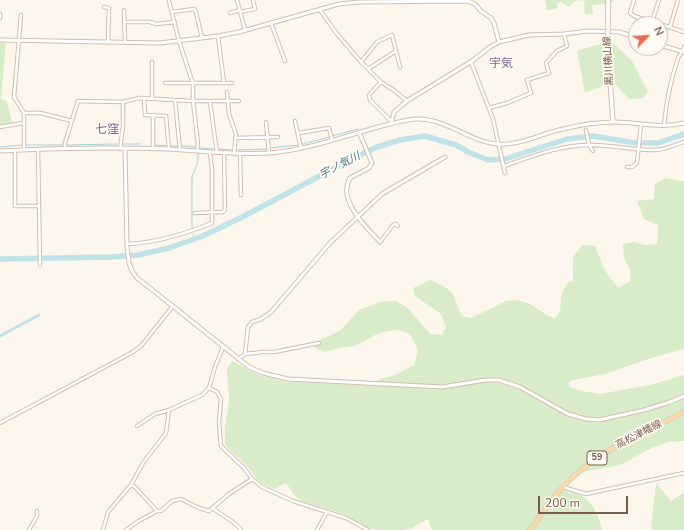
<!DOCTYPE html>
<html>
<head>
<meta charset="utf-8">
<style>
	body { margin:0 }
	#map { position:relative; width:684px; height:530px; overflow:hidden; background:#fdf6ec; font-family:"Nunito Sans",sans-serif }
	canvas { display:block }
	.north { position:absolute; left:628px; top:16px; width:40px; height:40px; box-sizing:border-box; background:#fffaf3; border:1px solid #cabbb1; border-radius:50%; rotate:65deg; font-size:11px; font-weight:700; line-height:16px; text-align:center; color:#7a5c4d }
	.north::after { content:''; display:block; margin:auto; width:14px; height:18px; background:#e76f51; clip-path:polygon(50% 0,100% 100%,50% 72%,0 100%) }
	.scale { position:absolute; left:538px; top:496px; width:90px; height:18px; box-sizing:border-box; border:2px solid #7a5c4d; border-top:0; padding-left:5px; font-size:12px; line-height:14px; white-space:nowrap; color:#7a5c4d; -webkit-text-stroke:3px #fffaf3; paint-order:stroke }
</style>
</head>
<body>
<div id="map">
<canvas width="684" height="530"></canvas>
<div class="north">N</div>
<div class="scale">200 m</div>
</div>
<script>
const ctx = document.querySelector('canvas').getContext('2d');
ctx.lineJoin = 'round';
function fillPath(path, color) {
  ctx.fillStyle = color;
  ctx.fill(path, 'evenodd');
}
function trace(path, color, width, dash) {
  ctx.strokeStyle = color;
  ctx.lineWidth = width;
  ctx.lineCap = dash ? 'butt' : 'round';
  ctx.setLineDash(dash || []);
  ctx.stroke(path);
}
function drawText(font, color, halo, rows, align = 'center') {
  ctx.font = font + ' "Nunito Sans","Noto Sans JP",sans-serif';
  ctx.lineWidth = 3.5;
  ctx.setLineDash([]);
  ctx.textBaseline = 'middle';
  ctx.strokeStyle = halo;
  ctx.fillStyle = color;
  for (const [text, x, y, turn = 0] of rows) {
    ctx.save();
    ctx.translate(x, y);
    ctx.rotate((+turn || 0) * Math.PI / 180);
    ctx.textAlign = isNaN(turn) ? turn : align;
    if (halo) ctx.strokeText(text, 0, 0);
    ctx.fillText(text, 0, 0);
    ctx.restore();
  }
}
fillPath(new Path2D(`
	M545,0H614L612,3L592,5L593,14H585L584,0L575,1L569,7L561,2L557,4L558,7L555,9L547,10Z
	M0,43H6L1,99L7,101L12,123L0,125Z
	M613,43L632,61L648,92L643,98L629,99L613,82L585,93L577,51L596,45Z
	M665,178L684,181V349L651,358L605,374L572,380L568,383L570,387L577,390L600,394L650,385L684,375V441L668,442L652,448L620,465L571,474L560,485C567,494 571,491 579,494C592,500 600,518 602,530H432L428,519L410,529L400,530H376L367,527L343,514L302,501L296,497L286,483L275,489C255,483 256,475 243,462C237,456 230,451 225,444V428L229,401L227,369L232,361L259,375L288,382L362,385L395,375L414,365L418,350L410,335L399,330L387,331L375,335L355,346L340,348L324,352L314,347L317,341L340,331L359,310L380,302L396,301L408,308L430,334L442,335L446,327L441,314L422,301L415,295L413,288L431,280C437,283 447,287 451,292C455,296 458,310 462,316L471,318L506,301L517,300L530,304L548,316L555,318L560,311L562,292L568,282L573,281V257L582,245L595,246L604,269L618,288L630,281L631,272L624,257L623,244L634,242L645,245L657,244L658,225L644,219L637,201L654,199L655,184Z
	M656,483L671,501L684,492V530H653L651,527Z`), '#d8ecc9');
trace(new Path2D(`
	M332,136L358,129
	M122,144H141
	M302,144L330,137
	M26,145H64
	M66,145L117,144
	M155,145L167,146
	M170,146H178
	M182,146L196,147
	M0,147L22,145
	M199,148L215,149
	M270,148L298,145
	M219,149L232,150
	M236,150L267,149
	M192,228V177L198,162V153
	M193,234L195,239`), '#a5d3da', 1);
trace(new Path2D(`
	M0,336L39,315`), '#bfe3e8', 3);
trace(new Path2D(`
	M0,259L111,257L138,255L169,248L203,236L246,215L346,162L377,147L400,140L425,136L456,145L468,152L488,160L505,159L567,139L593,136L636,143H658L684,134`), '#bfe3e8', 5.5);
const minor = new Path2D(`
	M237,0L245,30
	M634,0L630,13L634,16L652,22L659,0
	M169,1L179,41L193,84V101L198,144L197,151
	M104,7L109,8L108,42
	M124,10L125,42
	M320,10L337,34L361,62L381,82L395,91L407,101
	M172,12L194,9L196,12L202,38
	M240,12L255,9L253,0
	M230,13L240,10
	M0,14V18
	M21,15L14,97L24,113V150
	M124,22H150L156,24L175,22
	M271,23L285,61
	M651,24L652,22L659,24
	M660,24L684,32
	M670,27L678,0
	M361,62L377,42L392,35L400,67
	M471,62L493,119L505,173
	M368,69L396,51
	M381,82L369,95L370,100L391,121
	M165,83H224L218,36
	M224,83H232
	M227,92L229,114L236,134L234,154
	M144,98L145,115L166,116L169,149
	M152,98V62
	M175,100L180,150
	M210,102L217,153
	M489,108L507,103L531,93L527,80L549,73L546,63L557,51L567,46L564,34
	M24,113H41L72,121
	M295,121L301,148
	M266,122L269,153
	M664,126C666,103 671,79 678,58C680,54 683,52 684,47
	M0,127L23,123
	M586,130L589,145L593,151
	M298,133L329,128L332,140
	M235,138L278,137
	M38,149L40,265
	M65,149V143L78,101L123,102L139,98L193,101H239
	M120,149L123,126V102
	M153,149V116
	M15,150V206H39
	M240,154L241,195
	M504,166C533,156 562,144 593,145C614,145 634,151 654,150C665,150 674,145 684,142
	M627,167H632L637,163L641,124
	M195,213L223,212L225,210L224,153
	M380,242L393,225L396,224L398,226
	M127,244C156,243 185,234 212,223V170L210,153
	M245,354L263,352H274L319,343
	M238,359L245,354L248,327L252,322L261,319
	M209,388L217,392L221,399L219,423L221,446L244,468L252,479
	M0,423L133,352L141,346L173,306
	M137,426L155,414L169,410L202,395L209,388L215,367L223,347
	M131,485L143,463L166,433L169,410
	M563,487L586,494L684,473
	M213,508C222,517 232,518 241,530
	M29,530L37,516V511
	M103,530L108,512L131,485L135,487L157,511
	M126,530L137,522L157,511H161L172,501L181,499L199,508L209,511L229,494L252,479L262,487L293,501L346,518L368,530
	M317,530L327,512`);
const tertiary = new Path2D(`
	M0,40L160,43L218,36L239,32L339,4L359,2L468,1L475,4L481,11L491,18L494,23L499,42
	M660,45L684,52
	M391,124L394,112L407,101L472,61L490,47L499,42L529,35L564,34L588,31L619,32L636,37
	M359,132L372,163L369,168L350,178C337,200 366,227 380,242
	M125,149L127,246L129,263L132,271L137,278L155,292L249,367L263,373L288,379L442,387L486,380H499L520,387L568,414L586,419L599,420L644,410L670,402L684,396
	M0,151C55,148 113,147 168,149C202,151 235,155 269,153C306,150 342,137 378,127C390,124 403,120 415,119C445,117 469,142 498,144C520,146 542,133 563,129C579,125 598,122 615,122C638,122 661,129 684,123
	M261,319L271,312L330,243L382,194L445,157`);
const secondary = new Path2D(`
	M608,51L613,122`);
const primary = new Path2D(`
	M530,530C544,511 557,490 575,475C606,447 647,431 684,412`);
trace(minor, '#d1beb0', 4.5);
trace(tertiary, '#d1beb0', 5);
trace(secondary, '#d6c0b0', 5.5);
trace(primary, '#dad1cd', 6);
trace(minor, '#fff', 2.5);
trace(tertiary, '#fff', 3);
trace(secondary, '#fff', 3.5);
trace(primary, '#fbd9a5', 4);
const secondaryBridge = new Path2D(`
	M608,0V51`);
trace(secondaryBridge, '#d6c0b0', 5.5, []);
trace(secondaryBridge, '#fff', 3.5);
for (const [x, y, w] of [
	[597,458,20]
]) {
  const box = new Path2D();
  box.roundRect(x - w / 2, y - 7, w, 14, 3);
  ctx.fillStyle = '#fffaf3';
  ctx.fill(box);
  trace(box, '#7a5c4d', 1);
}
drawText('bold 9px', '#7a5c4d', null, [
	["59",597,458]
]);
drawText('10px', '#7a5c4d', '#fffaf3', [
	["黒川横山線",609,61,-93],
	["高松津幡線",639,435,-27]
]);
drawText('italic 11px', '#437c86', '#fffaf3', [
	["宇ノ気川",340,166,-28]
]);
drawText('12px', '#846695', '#fffaf3', [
	["宇気",501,64],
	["七窪",107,130]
]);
</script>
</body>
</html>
